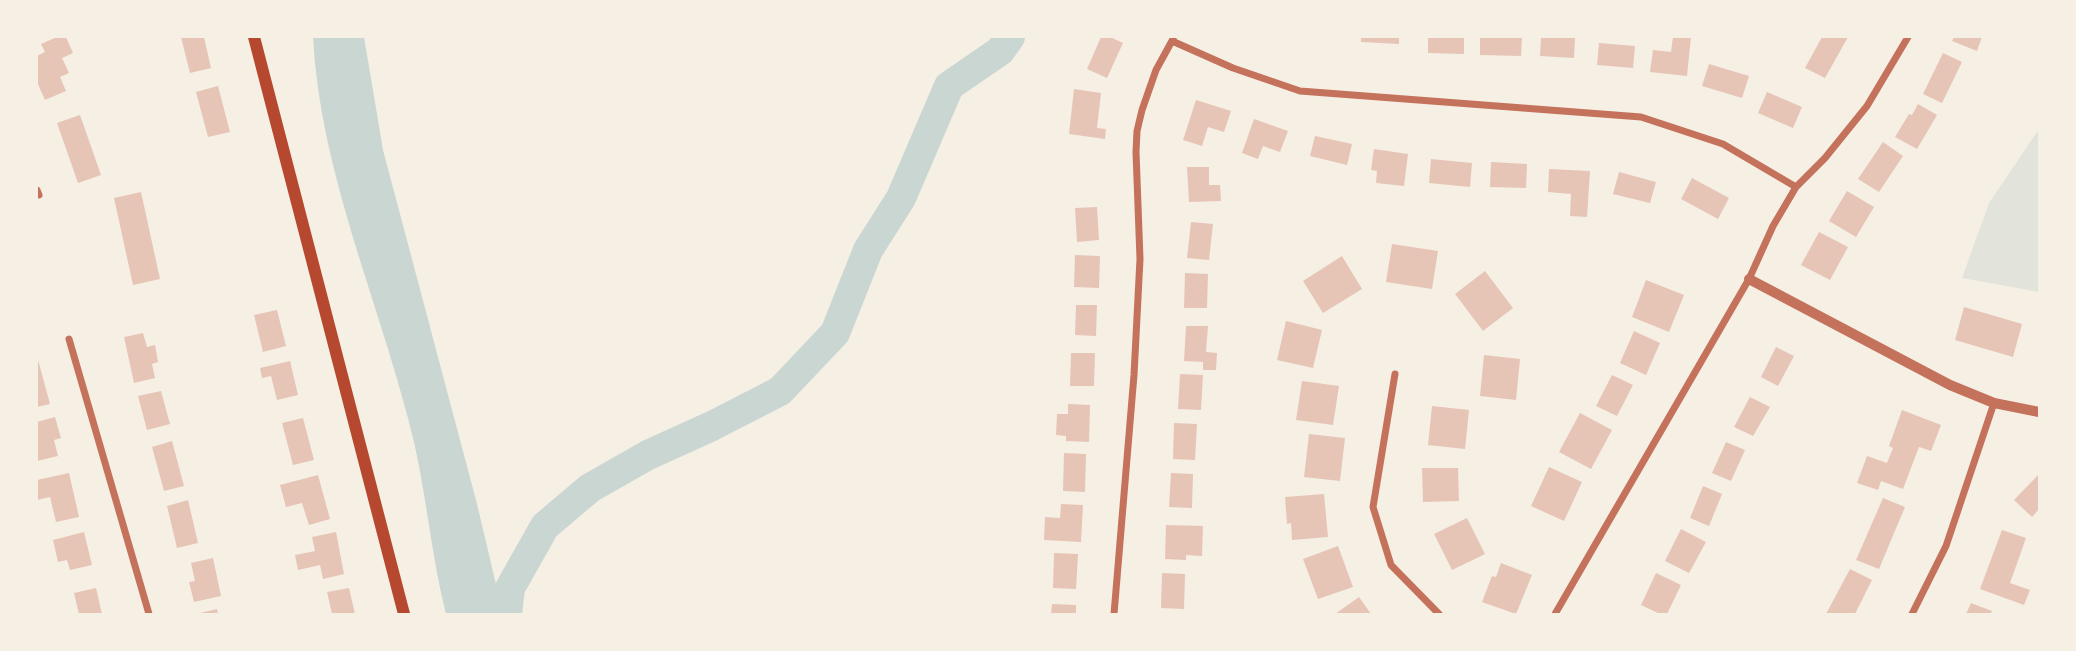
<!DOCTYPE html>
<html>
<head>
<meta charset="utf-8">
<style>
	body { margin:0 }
	#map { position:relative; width:2076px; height:651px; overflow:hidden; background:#f6efe4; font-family:"Zilla Slab",serif }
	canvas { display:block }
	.frame { position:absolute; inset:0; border:38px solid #f6efe4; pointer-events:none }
</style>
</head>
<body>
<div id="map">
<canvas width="2076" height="651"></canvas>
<div class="frame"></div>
</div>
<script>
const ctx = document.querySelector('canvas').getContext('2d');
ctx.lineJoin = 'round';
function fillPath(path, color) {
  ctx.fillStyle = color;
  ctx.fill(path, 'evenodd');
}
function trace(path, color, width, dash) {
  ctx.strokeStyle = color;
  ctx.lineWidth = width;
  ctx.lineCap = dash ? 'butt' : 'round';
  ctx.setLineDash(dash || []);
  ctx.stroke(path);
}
fillPath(new Path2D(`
	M2039,129V292L1962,278L1989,203Z`), '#e2e4dc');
fillPath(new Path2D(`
	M313,37H364L383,150L477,504L503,614H446C430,551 426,485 409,422C376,294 320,170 313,37Z`), '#c9d6d2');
trace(new Path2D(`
	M507,614L510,588L545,526L590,488L648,455L712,426L780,391L835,333L868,250L901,198L949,86L1000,51L1010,37`), '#c9d6d2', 30);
fillPath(new Path2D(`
	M57,37H66L73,53L62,58L69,73L60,77L66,91L45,100L37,82V56L45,52L41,44Z
	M181,37H204L211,68L190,73Z
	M1101,37H1110L1123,43L1107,78L1087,69Z
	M1361,37H1399V44L1361,42Z
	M1428,37H1464V54L1428,53Z
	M1480,37H1522L1521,56L1480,55Z
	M1541,37H1575L1574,58L1540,56Z
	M1673,37H1691L1687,76L1650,72L1653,50L1671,52Z
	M1822,37H1848L1825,78L1805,68Z
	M1954,37H1982L1977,51L1952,41Z
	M1599,43L1635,46L1633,68L1597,65Z
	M1943,53L1962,62L1942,103L1923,94Z
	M1709,64L1749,76L1742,98L1702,86Z
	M218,86L230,132L208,137L196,92Z
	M1074,89L1101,93L1097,128L1106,129L1105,139L1069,134Z
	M1767,92L1802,107L1793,128L1758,113Z
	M1196,100L1231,111L1224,132L1208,127L1202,146L1183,140Z
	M1918,104L1937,115L1917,149L1895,137L1909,114L1912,115Z
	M80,115L101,175L78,183L57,123Z
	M1254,119L1288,131L1280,152L1263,146L1258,159L1242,153Z
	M1315,136L1352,144L1347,165L1310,156Z
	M1883,142L1903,156L1879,192L1858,179Z
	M1374,149L1408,154L1404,186L1376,183L1377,171L1371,170Z
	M1431,159L1472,163L1470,187L1429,183Z
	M1491,162L1527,164L1526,188L1490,187Z
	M1187,167H1209V185H1220L1221,201L1189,202Z
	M1549,169L1590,171L1587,217L1570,216L1571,194L1548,192Z
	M1619,172L1656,182L1650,203L1613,194Z
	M1692,178L1729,198L1718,219L1681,199Z
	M1847,191L1874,207L1856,237L1829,221Z
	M141,192L160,279L133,285L114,198Z
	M1097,207L1099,240L1077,242L1075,208Z
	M1191,222L1213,224L1209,260L1187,258Z
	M1819,232L1848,247L1830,280L1801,265Z
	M1392,244L1438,251L1432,289L1386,282Z
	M1075,255L1100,256L1099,288L1074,287Z
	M1342,256L1362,289L1323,313L1303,281Z
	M1485,271L1513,308L1483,331L1455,294Z
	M1185,273L1208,274L1207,308H1184Z
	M1646,280L1684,295L1669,332L1632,317Z
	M1076,305H1097L1096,336L1075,335Z
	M1964,307L2022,324L2013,357L1955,340Z
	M277,310L286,346L263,352L254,315Z
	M1286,321L1322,330L1313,368L1277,360Z
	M1186,326H1208L1206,352L1217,353L1216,370H1203V362L1184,361Z
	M1634,331L1660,343L1646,375L1620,363Z
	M143,333L147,347L155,345L158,362L152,364L155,378L134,383L124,337Z
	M1776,347L1794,356L1778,386L1761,377Z
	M1071,353H1095L1094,386H1070Z
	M1484,355L1520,359L1516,400L1480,396Z
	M38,360L50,404L37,407V361Z
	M290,361L298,395L277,400L271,376L262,378L260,368Z
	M1180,374L1203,375L1201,410L1178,409Z
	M1612,375L1633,385L1617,416L1596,406Z
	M1302,381L1339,386L1333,425L1296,420Z
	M161,391L170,424L147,430L138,396Z
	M1750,397L1770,407L1753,436L1734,427Z
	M1068,404L1090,405L1089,442L1066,441V436L1056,435L1057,414H1068Z
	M1432,406L1469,410L1465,449L1428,445Z
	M1902,410L1941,425L1931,451L1919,447L1903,489L1881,481L1878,490L1857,483L1867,456L1887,463L1893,448L1889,446Z
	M1580,413L1612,430L1591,469L1559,452Z
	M55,417L61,438L54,440L58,456L37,461V422Z
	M303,418L314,460L293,465L282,423Z
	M1174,423L1197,424L1195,460L1173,459Z
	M1309,434L1345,438L1340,481L1304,477Z
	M172,441L184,486L164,491L152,447Z
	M1726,442L1745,450L1731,481L1712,473Z
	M1064,453L1086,454L1085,492L1063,491Z
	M1549,467L1582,482L1564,521L1531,506Z
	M1422,468H1458L1459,501L1423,502Z
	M69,473L79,517L56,522L50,497L37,500V480Z
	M1171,473L1193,474L1192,508L1169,507Z
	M2039,474V509L2032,517L2014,500Z
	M318,475L330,519L309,525L302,503L286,507L280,485Z
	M1703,486L1722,494L1709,526L1690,518Z
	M1324,494L1328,537L1292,540L1291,523L1287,524L1285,497Z
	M1883,498L1905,507L1879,569L1856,560Z
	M188,500L198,543L177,548L167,506Z
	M1061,504L1083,505L1081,542L1044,540L1045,517L1060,518Z
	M1467,518L1485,554L1452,570L1434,534Z
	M1166,525L1203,526L1202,556L1186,555V560L1165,559Z
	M1681,529L1706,542L1689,573L1665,561Z
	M2002,530L2026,538L2010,583L2030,590L2024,605L1980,589Z
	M84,532L92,565L70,570L67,560L58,562L53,540Z
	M336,532L344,574L323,579L320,565L298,570L295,555L315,551L312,537Z
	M1338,546L1353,587L1318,599L1303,559Z
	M1054,553L1078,554L1076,589L1053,588Z
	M213,558L221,596L194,602L189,582L195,581L191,563Z
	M1501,563L1532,575L1516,614L1482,602L1492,576L1496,577Z
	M1850,569L1872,580L1855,614H1826Z
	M1162,573L1185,574L1184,609L1161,608Z
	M1656,573L1681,585L1667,614H1660L1641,605Z
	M96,588L102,614H79L74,593Z
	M349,588L355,614H332L327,592Z
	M1359,597L1371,614H1335Z
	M1971,603L1992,611L1990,614H1966Z
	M1052,604L1076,605V614H1051Z
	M217,609L218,614H200V613Z`), '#e6c5b7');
trace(new Path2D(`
	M1172,41L1233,68L1300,91L1641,117L1723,144L1796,187
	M37,190L39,195
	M69,339L149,614
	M1395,374L1373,507L1391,565L1439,614
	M1114,614L1134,375L1140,259L1136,152L1137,131L1142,110L1156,70L1173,39
	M1555,614L1749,279L1773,226L1796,187L1825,158L1867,106L1908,37
	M1912,614L1946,546L1994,403`), '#c5725c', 7);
trace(new Path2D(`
	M1749,279L1950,385L1994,403L2039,412`), '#c5725c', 10);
trace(new Path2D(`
	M254,37L404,614`), '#b5482f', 12);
</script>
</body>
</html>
